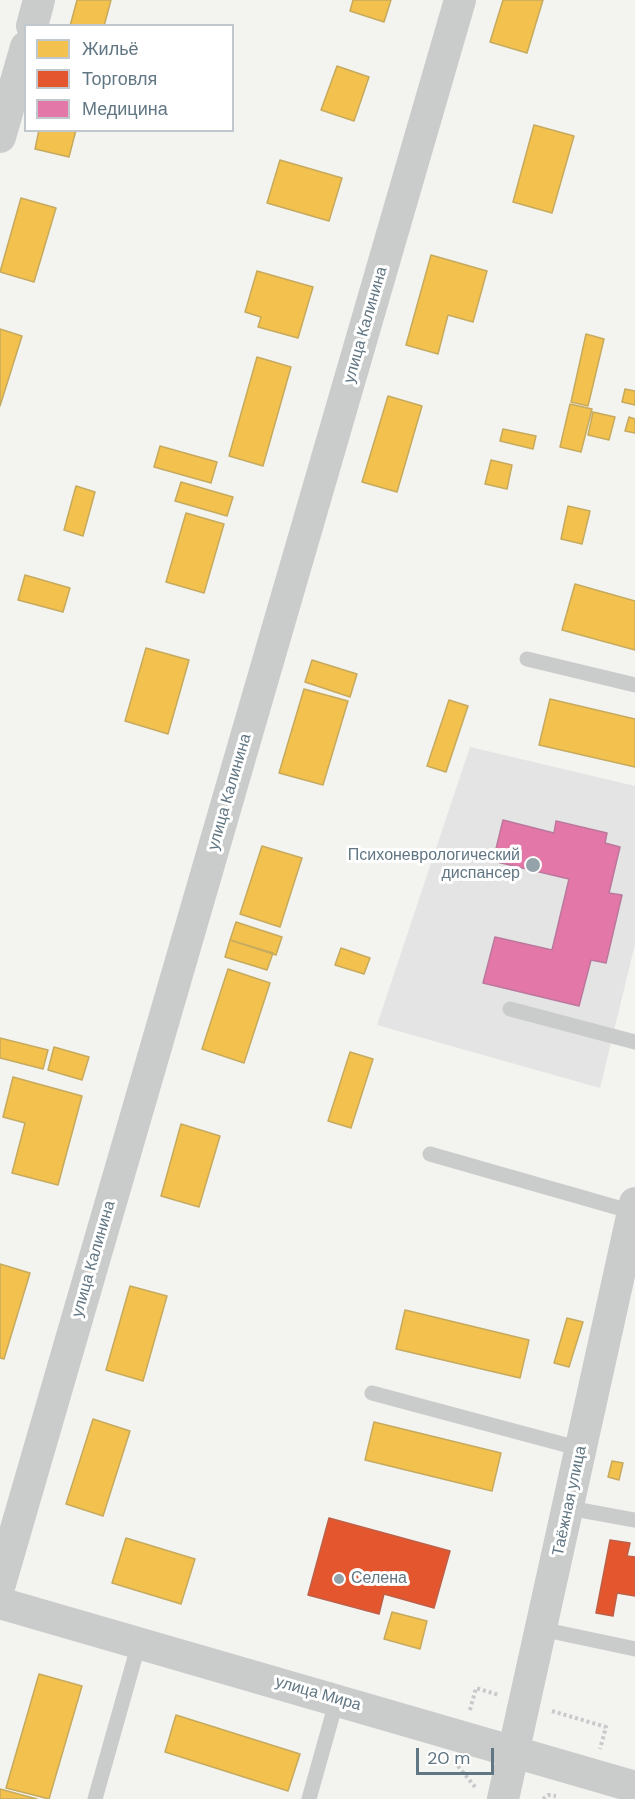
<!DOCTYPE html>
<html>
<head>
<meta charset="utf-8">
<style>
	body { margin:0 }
	#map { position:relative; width:635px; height:1799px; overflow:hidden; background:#f3f3f0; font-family:"DM Sans",sans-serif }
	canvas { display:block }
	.legend { position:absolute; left:24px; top:24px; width:210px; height:108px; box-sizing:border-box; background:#fff; border:2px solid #c0c8cd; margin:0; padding:8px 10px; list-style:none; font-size:18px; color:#617683 }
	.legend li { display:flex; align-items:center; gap:12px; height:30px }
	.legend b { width:30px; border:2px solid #c0c8cd }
	.scale { position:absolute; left:416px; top:1748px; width:78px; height:27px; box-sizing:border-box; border:3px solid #617683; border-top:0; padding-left:8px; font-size:18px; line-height:21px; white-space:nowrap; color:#617683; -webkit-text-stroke:4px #fff; paint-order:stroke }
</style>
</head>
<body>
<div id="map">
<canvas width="635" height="1799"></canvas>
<ul class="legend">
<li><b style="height:16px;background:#f2c14e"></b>Жильё</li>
<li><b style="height:16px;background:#e4572e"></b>Торговля</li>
<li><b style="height:16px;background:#e377a8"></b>Медицина</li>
</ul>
<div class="scale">20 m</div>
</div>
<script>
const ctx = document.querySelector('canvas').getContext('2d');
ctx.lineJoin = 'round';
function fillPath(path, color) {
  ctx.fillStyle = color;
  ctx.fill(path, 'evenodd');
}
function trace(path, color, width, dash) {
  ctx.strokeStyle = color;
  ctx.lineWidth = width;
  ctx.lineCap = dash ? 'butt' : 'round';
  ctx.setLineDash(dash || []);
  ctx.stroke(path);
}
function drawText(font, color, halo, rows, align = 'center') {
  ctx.font = font + ' "DM Sans",sans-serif';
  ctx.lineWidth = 6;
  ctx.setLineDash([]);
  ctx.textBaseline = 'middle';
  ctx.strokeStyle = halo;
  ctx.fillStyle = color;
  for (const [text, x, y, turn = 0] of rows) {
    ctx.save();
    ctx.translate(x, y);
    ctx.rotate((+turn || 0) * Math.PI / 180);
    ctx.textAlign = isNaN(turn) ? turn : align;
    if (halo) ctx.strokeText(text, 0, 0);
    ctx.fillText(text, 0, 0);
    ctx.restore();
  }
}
fillPath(new Path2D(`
	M470,747L635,786V944L600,1088L377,1025Z`), '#e3e4e3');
const homes = new Path2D(`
	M77,0H111L104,26H70Z
	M353,0H391L384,22L350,11Z
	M503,0H543L527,53L490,42Z
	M337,66L369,77L354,121L321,110Z
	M534,125L574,136L552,213L513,202Z
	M39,130H76L69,157L35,149Z
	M280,160L342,178L329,221L267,203Z
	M21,198L56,208L34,282L0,272Z
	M431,255L487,271L473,322L448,315L438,354L406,345Z
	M257,271L313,287L298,338L258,327L261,317L245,312Z
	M0,329L22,336L0,406Z
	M586,334L604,339L588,406L571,402Z
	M257,357L291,367L263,466L229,456Z
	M625,389L635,391V405L622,402Z
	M388,396L422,406L397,492L362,482Z
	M570,404L592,409L581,452L560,447Z
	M593,412L615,417L609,440L588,435Z
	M629,417L635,419V433L625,431Z
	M503,429L536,436L533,449L500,441Z
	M160,446L217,462L211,483L154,467Z
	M491,460L512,465L507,489L485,484Z
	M181,482L233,497L227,516L175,501Z
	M76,486L95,492L83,536L64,530Z
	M568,506L590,511L582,544L561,539Z
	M186,513L224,524L204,593L166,582Z
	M25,575L70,588L63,612L18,600Z
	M575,584L635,601V650L562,630Z
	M146,648L189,660L168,734L125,721Z
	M312,660L357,674L350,697L305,682Z
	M304,689L348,701L323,785L279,773Z
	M550,699L635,719V767L539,745Z
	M449,700L468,706L446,772L427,766Z
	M262,846L302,858L280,927L240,914Z
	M236,922L282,937L276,955L230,940Z
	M230,940L273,953L267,970L225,957Z
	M341,948L370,958L364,974L335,965Z
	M228,969L270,983L244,1063L202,1049Z
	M0,1038L48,1050L43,1069L0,1058Z
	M54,1047L89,1057L82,1080L48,1070Z
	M350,1052L373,1059L351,1128L328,1121Z
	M13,1077L82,1096L58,1185L12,1173L25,1123L3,1117Z
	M181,1124L220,1136L199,1207L161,1196Z
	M0,1264L30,1273L4,1359L0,1358Z
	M130,1286L167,1296L143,1381L106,1370Z
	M405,1310L529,1340L520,1378L396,1349Z
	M567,1318L583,1322L569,1367L554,1363Z
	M93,1419L130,1431L103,1516L66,1504Z
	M374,1422L501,1453L492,1491L365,1460Z
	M612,1461L623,1463L619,1480L608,1477Z
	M126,1538L195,1559L181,1604L112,1583Z
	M392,1612L427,1621L420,1649L384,1639Z
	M39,1674L82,1686L49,1799L6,1788Z
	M176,1715L300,1754L288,1791L165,1752Z
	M0,1789L37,1799H0Z`);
fillPath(homes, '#f2c14e');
trace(homes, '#c6aa5e', 1.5);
const shops = new Path2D(`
	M329,1518L450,1551L434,1608L384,1594L379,1614L308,1595Z
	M610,1540L630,1543L627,1556L635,1557V1596L617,1593L613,1616L596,1613Z`);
fillPath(shops, '#e4572e');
trace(shops, '#bd6048', 1.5);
const health = new Path2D(`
	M503,820L554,833L556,821L607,833L605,843L620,847L609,893L622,895L606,963L591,960L579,1006L483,983L495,937L552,950L569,879L493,861Z`);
fillPath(health, '#e377a8');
trace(health, '#bc779d', 1.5);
trace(new Path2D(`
	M470,1710L476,1688L499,1695
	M552,1711L606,1727L600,1749
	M458,1766L476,1788
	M543,1799L548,1795L556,1796`), '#c8c9ca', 4, [3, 3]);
trace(new Path2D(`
	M527,659L635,685
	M510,1009L635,1042
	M430,1154L633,1212
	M372,1393L581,1449
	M569,1508L635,1520
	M541,1629L635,1649
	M95,1799L139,1643
	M309,1799L337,1699`), '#cacccc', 15);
trace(new Path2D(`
	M32,26L39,0
	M0,137L26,47
	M0,1584L460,0
	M0,1603L635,1787
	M503,1799L635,1203`), '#cacccc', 32);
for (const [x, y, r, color] of [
	[533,865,8,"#94a2a9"],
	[339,1579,6,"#94a2a9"]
]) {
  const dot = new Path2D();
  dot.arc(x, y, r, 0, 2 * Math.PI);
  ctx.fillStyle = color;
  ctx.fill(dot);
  trace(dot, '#fff', 2);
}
drawText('16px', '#617683', '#fff', [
	["улица Калинина",366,325,-74],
	["улица Калинина",230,792,-74],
	["улица Калинина",94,1259,-74],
	["Таёжная улица",570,1501,-78],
	["улица Мира",318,1694,16]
]);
drawText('16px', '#617683', '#fff', [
	["Психоневрологический",520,856],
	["диспансер",520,874],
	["Селена",351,1579,"left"]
], 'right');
</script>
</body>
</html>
